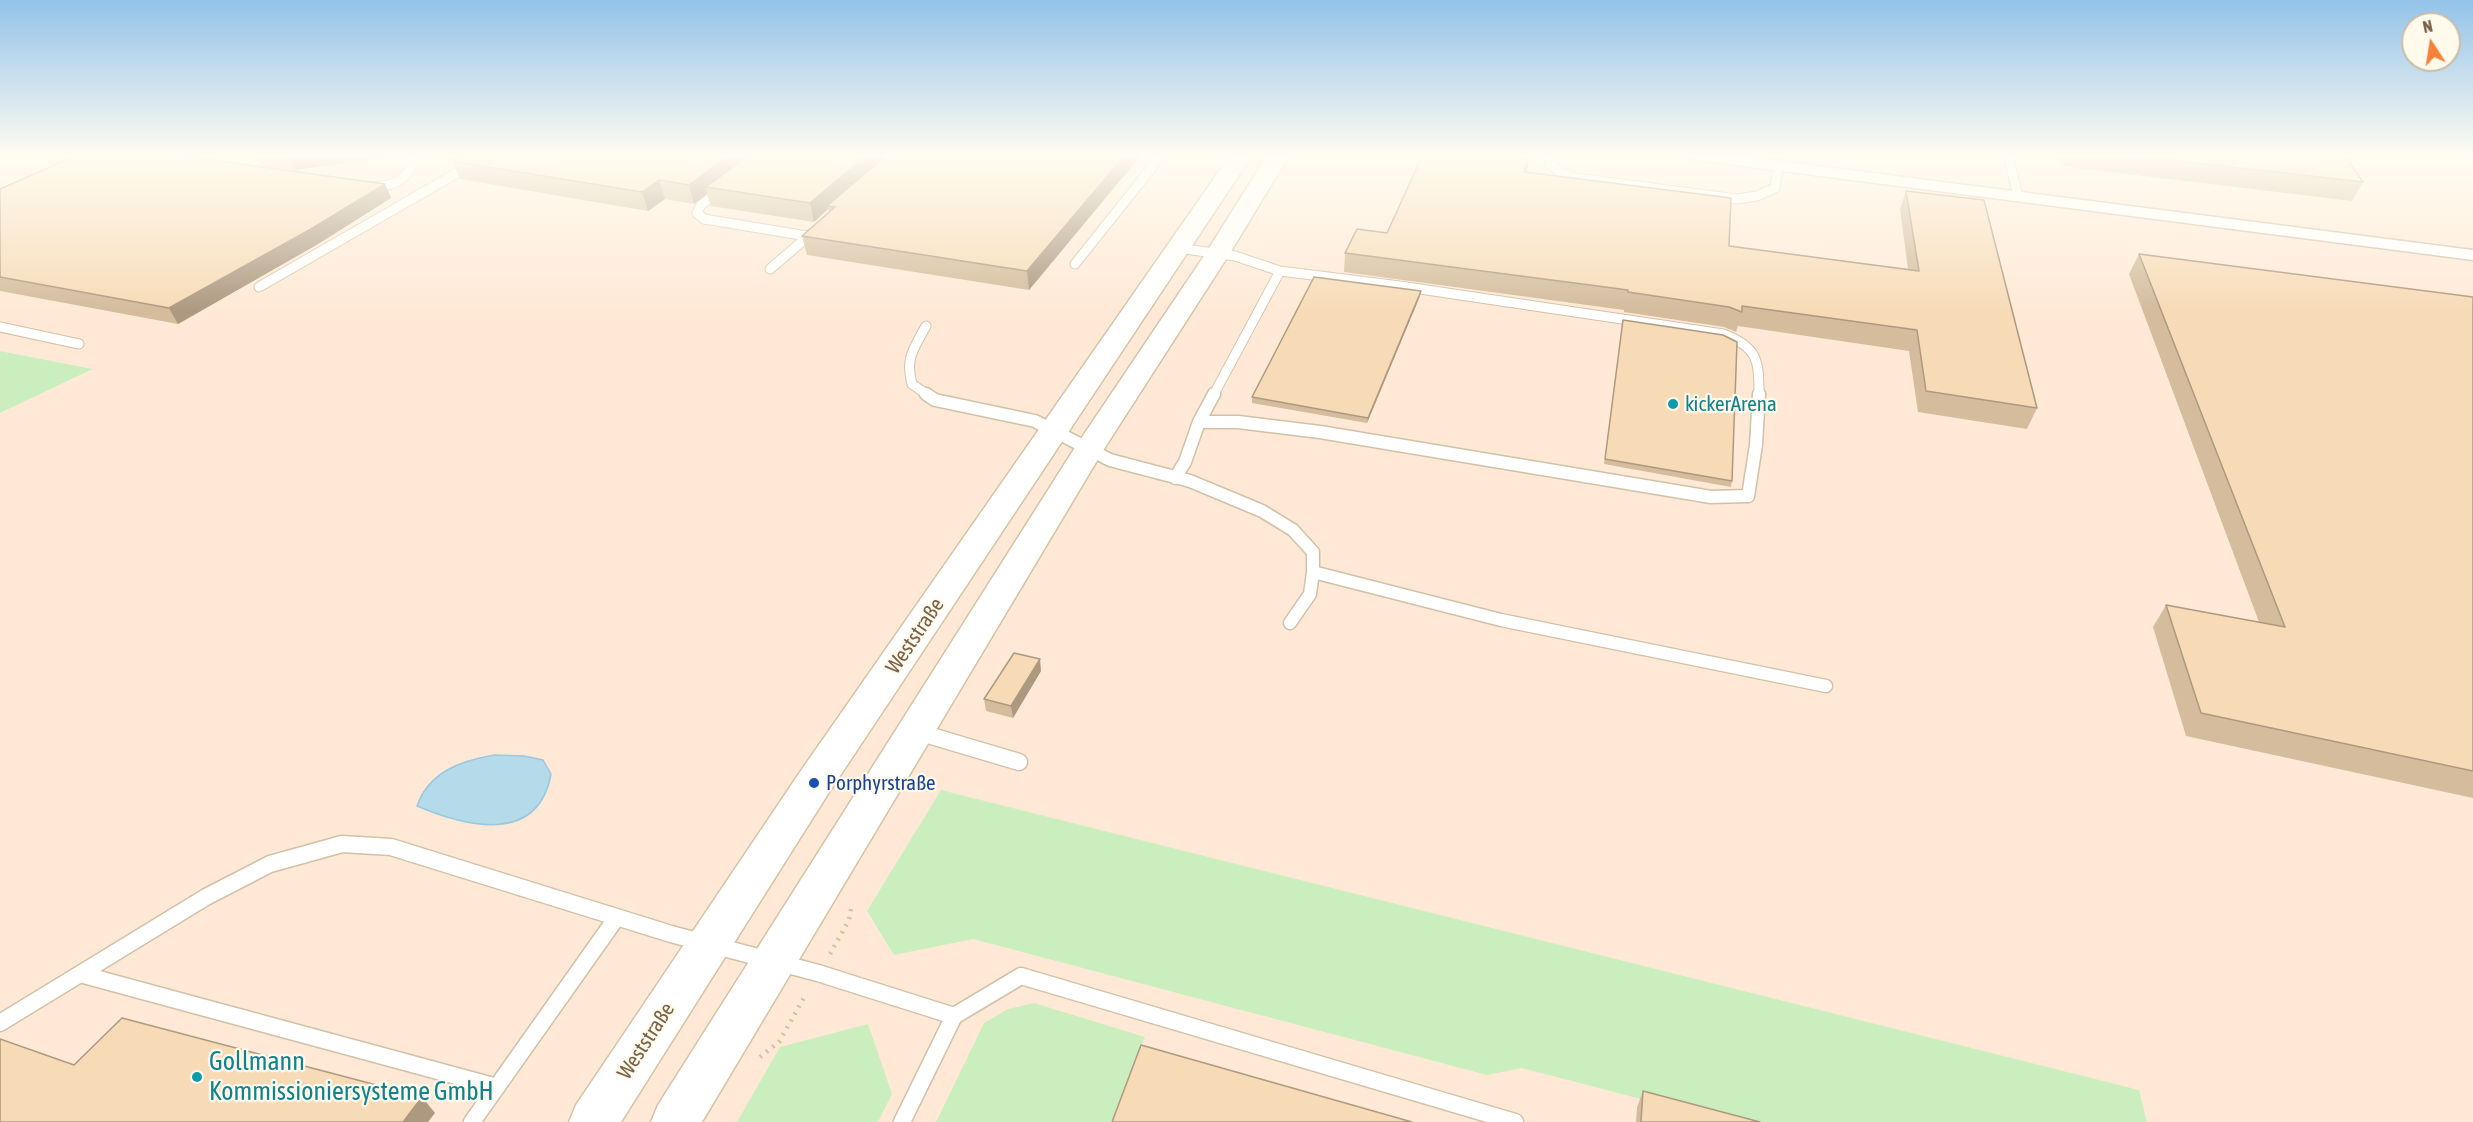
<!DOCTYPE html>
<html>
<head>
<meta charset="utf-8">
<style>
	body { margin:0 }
	#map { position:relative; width:2473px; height:1122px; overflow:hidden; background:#fff8e2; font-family:"Asap Condensed",sans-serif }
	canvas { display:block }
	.north { position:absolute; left:2401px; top:12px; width:60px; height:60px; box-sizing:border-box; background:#fffaeb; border:2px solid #c9bca9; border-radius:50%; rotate:348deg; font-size:16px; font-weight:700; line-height:24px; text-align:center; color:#796046 }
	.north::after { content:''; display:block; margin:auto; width:21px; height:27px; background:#f5823a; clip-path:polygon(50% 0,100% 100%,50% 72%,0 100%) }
</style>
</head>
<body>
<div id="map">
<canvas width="2473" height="1122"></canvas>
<div class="north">N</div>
</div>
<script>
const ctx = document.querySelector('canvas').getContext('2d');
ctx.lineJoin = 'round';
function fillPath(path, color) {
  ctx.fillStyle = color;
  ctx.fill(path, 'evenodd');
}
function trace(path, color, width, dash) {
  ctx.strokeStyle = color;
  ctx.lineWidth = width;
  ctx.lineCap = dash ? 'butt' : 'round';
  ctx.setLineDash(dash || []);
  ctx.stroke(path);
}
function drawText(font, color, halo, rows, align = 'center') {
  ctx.font = font + ' "Asap Condensed",sans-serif';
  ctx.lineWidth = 4.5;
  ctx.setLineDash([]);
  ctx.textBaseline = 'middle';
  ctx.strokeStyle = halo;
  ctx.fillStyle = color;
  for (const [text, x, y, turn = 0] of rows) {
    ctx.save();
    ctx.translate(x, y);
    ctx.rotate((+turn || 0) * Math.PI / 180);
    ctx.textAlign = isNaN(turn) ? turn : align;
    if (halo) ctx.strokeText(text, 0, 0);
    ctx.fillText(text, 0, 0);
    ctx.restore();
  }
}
fillPath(new Path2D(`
	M0,154H2473V1122H0V413L93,369L0,351Z`), '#ffe9d6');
fillPath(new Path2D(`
	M0,351L93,369L0,413Z
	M941,790L2139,1090L2147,1122H1729L1522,1068L1487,1075L973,939L894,955L867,911Z
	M1034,1003L1145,1037L1111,1122H936L984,1023L1008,1009Z
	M868,1024L892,1094L878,1122H737L780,1047Z`), '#cbeebf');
const water = new Path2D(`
	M494,755L524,756L543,760L551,774C538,846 464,826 417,806C429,772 460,761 494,755Z`);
fillPath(water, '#b5daea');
trace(water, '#9ac8dd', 1.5);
const laneFar2 = new Path2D(`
	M1550,154V164L1560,172L1575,178L1737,199L1757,196L1775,188L1778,165
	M2008,154L2018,196
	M372,187C397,186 409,179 416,154
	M722,189L701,205L697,213L704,219L807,236
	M1178,248L1235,256L1280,271L1400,286L1723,334C1758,347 1759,360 1759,396
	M1075,264L1157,161L1154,154
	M770,269L812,233
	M259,287L490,154
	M926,326C914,348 905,358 912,384L929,396
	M0,327L79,344
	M1213,396L1280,271`);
const laneFar1 = new Path2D(`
	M926,394L935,400L1035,421L1110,460L1190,481L1262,511L1293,530L1313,552V572L1501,620L1826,686
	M1199,422L1214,394
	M1175,478L1185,462L1199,422H1238L1320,432L1711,497L1748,496L1756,445L1759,394
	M1290,623L1310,594L1313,572`);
const lane = new Path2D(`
	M918,732L1019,762
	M80,974L497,1087
	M0,1023L206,897L270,864L342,844L391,847L671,934L818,973L954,1016
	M472,1122L617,917
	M902,1122L954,1016L1021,976L1515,1122`);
const street = new Path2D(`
	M1681,154H1724L2473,250V260L1689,159Z`);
const secondary = new Path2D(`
	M1231,154H1253L828,794L621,1122H569L576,1105L800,772Z
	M1268,154H1290L1230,253L1104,449L702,1122H651L658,1105L1074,449L1206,253Z`);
trace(laneFar2, '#d1c1a8', 11);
trace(laneFar1, '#d1c1a8', 15);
trace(lane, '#d1c1a8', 19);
trace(street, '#d1c1a8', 3);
trace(secondary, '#d5c2a4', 3);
trace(new Path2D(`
	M830,954L849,920L852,904
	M760,1057L779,1042L806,994`), '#dcbe9a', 4.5, [2, 6]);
trace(laneFar2, '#fff', 9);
trace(laneFar1, '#fff', 12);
trace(lane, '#fff', 16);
fillPath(street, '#fff');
fillPath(secondary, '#fff');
fillPath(new Path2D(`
	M258,154H409L295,170L264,166Z
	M1142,154L1029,290L807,255L802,236L829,213L828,209L814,222L711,206L707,194L694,204L665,199L648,211L460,179L452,161Z
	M2057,154H2344L2363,182L2352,201L2061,166Z
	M1528,165L1526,173L1729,246L1908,269L1900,209L1906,191L2037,408L2027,429L1918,412L1909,351L1738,326L1736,332L1724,327L1624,312V310L1344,272L1345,253Z
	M385,184L391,198L318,244L178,324L0,291V189Z
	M2139,254L2473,297V798L2186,736L2153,627L2166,605L2259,622L2129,274Z
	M1421,291L1420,296L1367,423L1252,403V397Z
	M1622,326L1732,481L1731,487L1604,464Z
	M1041,671L1013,718L986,711L984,699Z
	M1643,1091L1760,1122H1636L1637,1107Z`), '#d4bc9d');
fillPath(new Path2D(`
	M287,154H409L295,170Z
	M731,154H759L706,187L707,194L694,204L689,185Z
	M868,154H892L827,206L828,209L814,222L810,203Z
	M1126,154H1142L1029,290L1027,271Z
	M1529,154H1530L1528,165L1521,191L1524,172Z
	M659,180L665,199L648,211L642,192Z
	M385,184L391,198L318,244L178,324L169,308Z
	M1421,291L1420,296L1367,423L1368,418Z
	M1040,659L1041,671L1013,718L1011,706Z
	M422,1097L435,1113L428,1122H403Z`), '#ad9980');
const building = new Path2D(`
	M79,154H169L385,184L311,229L169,308L0,277V189Z
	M465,154H731L689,185L659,180L642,192L452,161Z
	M751,154H868L810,203L706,187Z
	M888,154H1126L1027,271L802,236L835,207L827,206Z
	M1423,154H1529L1524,172L1731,198L1729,246L1919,271L1906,191L1984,200L2037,408L1926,391L1917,330L1742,306V312L1729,307L1628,292V290L1345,253L1357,229L1387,233Z
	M2118,154H2344L2363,182Z
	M2139,254L2473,297V771L2201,713L2166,605L2285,627Z
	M1314,277L1421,291L1368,418L1252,397Z
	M1623,320L1723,335L1737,342L1732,481L1605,459Z
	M1014,653L1040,659L1011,706L984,699Z
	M122,1018L422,1097L403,1122H0V1039L74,1065Z
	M1141,1045L1412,1122H1112Z
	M1643,1091L1760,1122H1641Z`);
fillPath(building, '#f7dbb7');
trace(building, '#ad9980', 1.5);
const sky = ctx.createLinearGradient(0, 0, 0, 311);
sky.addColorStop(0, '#93c3e9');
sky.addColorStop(0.5, '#fffcf2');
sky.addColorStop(1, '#fffcf200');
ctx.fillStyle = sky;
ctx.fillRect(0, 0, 2473, 311);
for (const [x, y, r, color] of [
	[1673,404,6,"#0f9aa8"],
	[814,783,6,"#1a4fb4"],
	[197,1077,6,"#0f9aa8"]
]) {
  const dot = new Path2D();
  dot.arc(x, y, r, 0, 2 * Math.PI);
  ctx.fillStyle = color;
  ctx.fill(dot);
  trace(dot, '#fffaeb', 2);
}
drawText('21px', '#0d838f', '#fffaeb', [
	["kickerArena",1685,404]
], 'left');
drawText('21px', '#796046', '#fffaeb', [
	["Weststraße",915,636,-56],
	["Weststraße",646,1041,-57]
]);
drawText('21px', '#164399', '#fffaeb', [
	["Porphyrstraße",826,783]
], 'left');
drawText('26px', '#0d838f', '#fffaeb', [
	["Gollmann",209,1062],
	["Kommissioniersysteme GmbH",209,1092]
], 'left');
</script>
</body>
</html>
